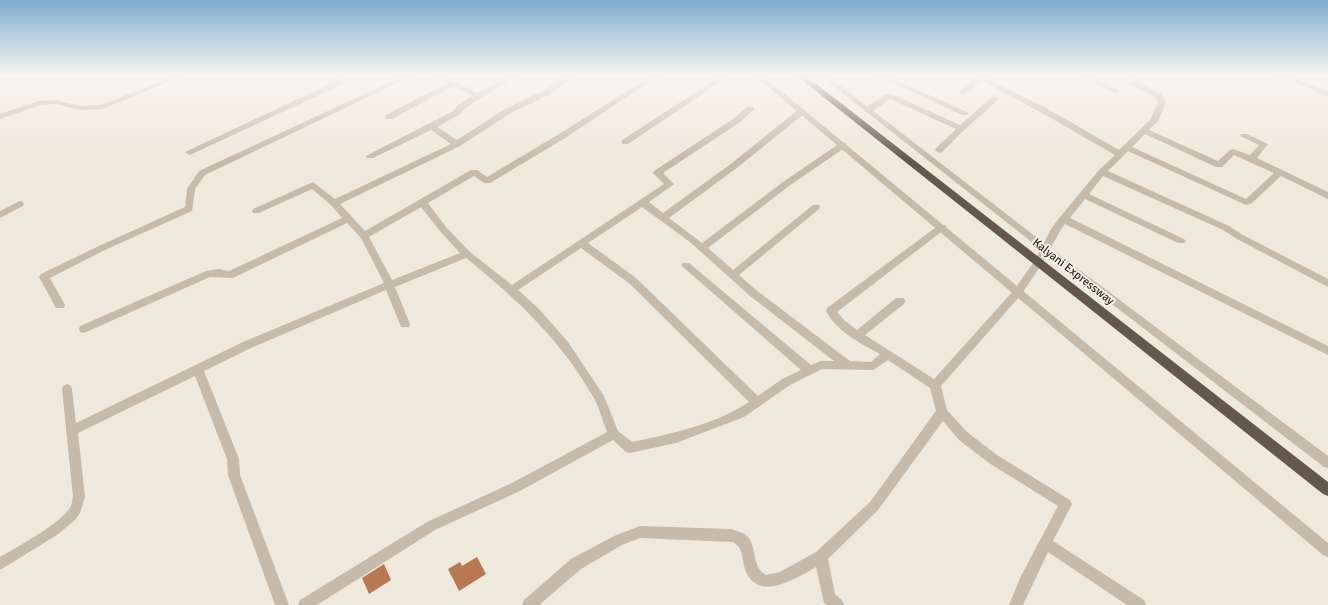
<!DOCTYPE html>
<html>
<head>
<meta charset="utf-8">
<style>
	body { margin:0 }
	canvas { display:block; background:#efe9dd }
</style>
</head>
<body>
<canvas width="1328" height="605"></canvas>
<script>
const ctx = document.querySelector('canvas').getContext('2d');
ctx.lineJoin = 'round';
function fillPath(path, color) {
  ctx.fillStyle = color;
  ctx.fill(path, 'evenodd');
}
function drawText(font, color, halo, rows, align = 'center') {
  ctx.font = font + ' Signika,sans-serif';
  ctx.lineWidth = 4;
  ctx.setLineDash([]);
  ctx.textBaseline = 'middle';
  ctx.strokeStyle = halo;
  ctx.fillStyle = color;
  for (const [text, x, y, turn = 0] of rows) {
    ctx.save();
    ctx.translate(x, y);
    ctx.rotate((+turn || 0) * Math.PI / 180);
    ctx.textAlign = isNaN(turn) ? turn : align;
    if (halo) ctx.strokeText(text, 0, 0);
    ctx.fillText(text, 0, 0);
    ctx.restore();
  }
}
fillPath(new Path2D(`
	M477,557L486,574L459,591L448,569L460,562L462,566Z
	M384,564L391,580L369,594L362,578Z`), '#b87852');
fillPath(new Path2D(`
	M174,76H184L102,109L81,110L55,104L40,105L0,119V114L39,101L55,100L81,106L101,105Z
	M339,76H345V83L192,154L189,155L185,152L338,80Z
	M403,76H412L205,175L195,189L192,211L107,249L50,278L65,305L64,308H56L39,277L41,274L101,245L185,207L187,189L199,171Z
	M436,76H444L477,93L509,76H518L480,98L464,109L459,115L437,127L457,140L505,109L543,91L567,76H575L549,95L511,113L460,146L340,204L365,231L471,170H477L487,177L559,134L651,76H659L565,138L490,183H484L474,176L428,203L446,227L470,252L512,285L664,184L653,173L654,171L733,119L747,107H753L754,109L739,123L663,173L674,184L649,202L663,213L732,163L799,109H805V113L738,167L669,218L702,243L783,182L840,143H846V147L789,186L708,248L733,270L813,205H819L820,207L819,209L739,275L756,290L850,361L871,362L880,354C860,343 837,332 826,311L827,308L939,225H945L947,227L945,229L837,312L844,320L857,330L896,298H904L905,301L904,304L865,335L934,379L1014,290L1035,260L1051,229L1060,217L1099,170L1115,155L1042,113L982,81L966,94H960L959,92L978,76H987L986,78L1048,109L1119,150L1150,120L1158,103L1155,97L1129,84L1130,76H1136V81L1161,94L1166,103L1158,121L1149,130L1218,161L1230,150L1233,149L1250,155L1259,145L1240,136L1241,134H1247L1268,144L1257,158L1328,192V199L1281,176L1252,203L1246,205L1128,151L1108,171L1229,226L1243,235L1328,279V287L1237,239L1223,230L1103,176L1089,194L1184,239L1186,241L1184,243H1178L1085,199L1070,218L1328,346V355L1065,224L1060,231L1042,264L1020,296L941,386L947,410L967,432L997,455L1070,500L1072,504L1053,541L1144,600L1146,605H1127L1048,552L1023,605H1009L1021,576L1058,506L989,463L959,440L943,421L878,510L828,559L835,594L842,600L844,605H827L824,603L816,567C795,579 755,605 744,566C742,557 743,548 733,542L640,538L622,545L581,569L539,605H522L524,600L571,559L614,536L640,526L731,529C736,531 742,532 746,535C758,546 751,567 766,575L780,572L816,552L870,502L936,411L930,388L888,360L873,370L822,369L790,385L744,417L676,443L630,453L626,452L613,440L520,491L435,530L317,605H298L300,600L427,522L512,483L607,432C603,422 600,410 595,400C562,341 518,300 466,258L395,287L410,324L409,327H401L386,290L251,348L204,371L239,459L240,475L289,605H275L228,475L227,459L195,376L78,433L85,497L80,513L75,520L57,535L0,570V557C18,546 61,524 71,506C72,503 72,500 73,497L62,389L63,386L67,384L71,386L72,389L76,423L243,342L384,283L361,238L347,223L233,278L210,277L84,333L80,332L79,329L80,326L206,271L219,269L229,271L342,218L331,205L312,189L259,213H253L252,211L253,209L313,182L335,199L451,144L431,130L373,158H367L366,156L453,111L458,105L472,96L453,86L392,119H386V115L447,83ZM1145,134L1216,167H1222L1234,155L1274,173L1246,199L1132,147ZM421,207L440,231L460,253L392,280L369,237ZM642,207L690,242L750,296L834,361H821L811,365L689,263H683L681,265L683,267L801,370L782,379L758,396L636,278L588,243ZM581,248L630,284L749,402C716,424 671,434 632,442L618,431L604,396L568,342L538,308L518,290Z
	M721,76H729L628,144H622V140Z
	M878,76H887L969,113L968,115H962Z
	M1082,76H1091L1121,91L1117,93H1114Z
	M1278,76H1288L1328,91V96Z
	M886,94H892L960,125L992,97H995L999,99L964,130L942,152L939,153L935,150L936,148L956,129L890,99L871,112H865V108Z
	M20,201L23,202L24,204L23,206L0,218V211Z`), '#c6baaa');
fillPath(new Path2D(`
	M755,76H763L1328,543V557L1323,555Z
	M821,76H828L1049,247L1328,456V468L1324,467L1043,251Z`), '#c6baaa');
fillPath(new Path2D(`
	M797,76H806L1328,482V496L1323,494Z`), '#64584e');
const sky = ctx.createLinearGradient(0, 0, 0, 160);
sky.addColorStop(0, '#7eaccf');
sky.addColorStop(0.47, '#f8f5f0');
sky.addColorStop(1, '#f8f5f000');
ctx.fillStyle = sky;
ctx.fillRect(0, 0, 1328, 160);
drawText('12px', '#342e29', '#f7f2e8', [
	["Kalyani Expressway",1073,272,38]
]);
</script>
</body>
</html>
